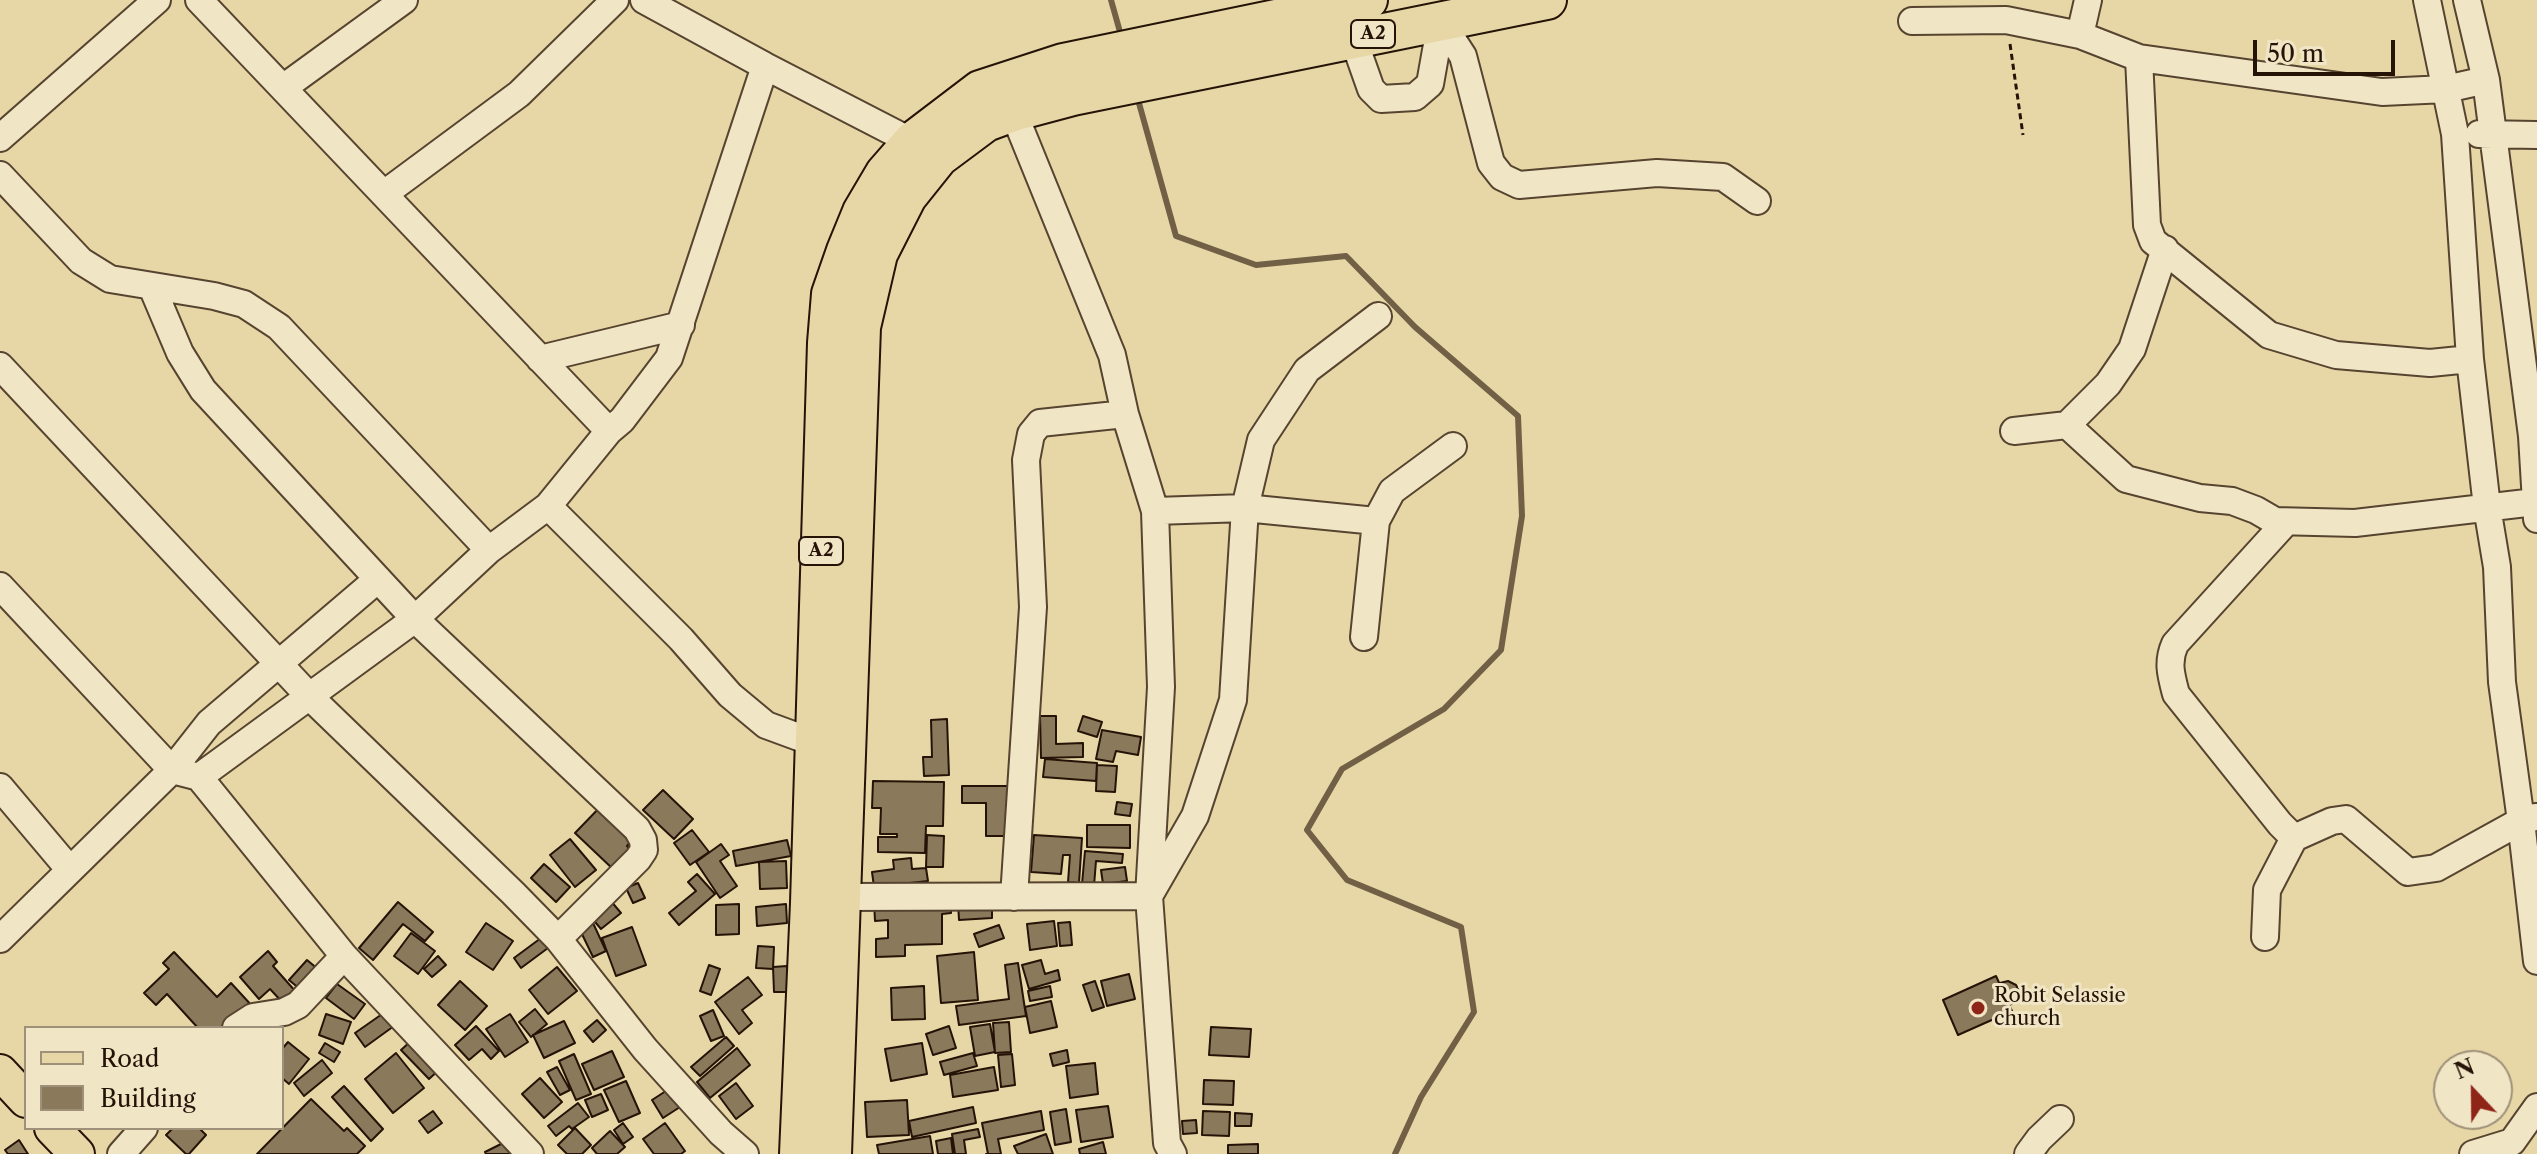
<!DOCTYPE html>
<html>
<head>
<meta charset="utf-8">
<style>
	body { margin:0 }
	#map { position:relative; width:2537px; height:1154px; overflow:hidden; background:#e8d7a6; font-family:"Libre Caslon Text",serif }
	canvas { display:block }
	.legend { position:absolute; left:24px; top:1026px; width:260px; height:104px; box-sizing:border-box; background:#f0e5c5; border:2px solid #9f9179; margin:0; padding:10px 14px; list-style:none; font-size:24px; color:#251308 }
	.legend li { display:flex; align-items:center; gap:16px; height:40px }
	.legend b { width:40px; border:2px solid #9f9179 }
	.north { position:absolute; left:2433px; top:1050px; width:80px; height:80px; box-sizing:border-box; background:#f0e5c5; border:2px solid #9f9179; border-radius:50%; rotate:338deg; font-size:22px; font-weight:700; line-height:32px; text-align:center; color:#251308 }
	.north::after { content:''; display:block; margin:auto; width:28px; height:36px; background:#8f2418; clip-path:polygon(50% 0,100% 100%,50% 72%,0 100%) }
	.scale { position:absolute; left:2253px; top:40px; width:142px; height:36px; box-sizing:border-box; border:4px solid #251308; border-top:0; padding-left:10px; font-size:24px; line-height:28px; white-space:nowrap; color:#251308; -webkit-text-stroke:6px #f0e5c5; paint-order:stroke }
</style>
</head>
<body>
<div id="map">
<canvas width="2537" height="1154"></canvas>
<ul class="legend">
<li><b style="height:10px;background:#e8d7a6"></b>Road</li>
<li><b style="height:22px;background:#8a795a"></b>Building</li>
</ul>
<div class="north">N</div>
<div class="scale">50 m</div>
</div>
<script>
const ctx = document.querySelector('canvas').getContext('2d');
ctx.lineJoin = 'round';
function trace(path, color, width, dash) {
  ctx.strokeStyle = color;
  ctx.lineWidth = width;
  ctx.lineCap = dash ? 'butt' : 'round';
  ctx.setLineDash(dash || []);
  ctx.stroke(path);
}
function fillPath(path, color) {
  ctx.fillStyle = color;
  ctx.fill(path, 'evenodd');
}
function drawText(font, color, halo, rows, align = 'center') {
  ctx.font = font + ' "Libre Caslon Text",serif';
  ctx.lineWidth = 6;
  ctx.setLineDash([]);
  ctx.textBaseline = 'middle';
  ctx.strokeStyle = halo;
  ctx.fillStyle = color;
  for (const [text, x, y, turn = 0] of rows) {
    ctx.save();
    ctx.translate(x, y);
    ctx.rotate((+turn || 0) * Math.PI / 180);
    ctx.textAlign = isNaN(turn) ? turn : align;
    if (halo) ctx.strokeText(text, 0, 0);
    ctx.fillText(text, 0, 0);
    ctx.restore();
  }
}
trace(new Path2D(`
	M1111,0L1122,39
	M1137,96L1176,236L1256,265L1346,256L1415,327L1518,416L1522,516L1501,650L1444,709L1342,769L1307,830L1347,880L1461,927L1474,1012L1421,1097L1395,1154`), '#726046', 6);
const building = new Path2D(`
	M1040,716H1056V744L1083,743V757L1041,758Z
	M1083,716L1102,722L1097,737L1078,731Z
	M947,719L949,775L924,776L923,757H932L931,720Z
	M1102,730L1141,737L1138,755L1116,751L1113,762L1096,759Z
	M1045,759L1097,763L1096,781L1043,777Z
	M1097,765L1117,766L1115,792L1096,791Z
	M873,781L944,782L943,826H926L925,853L878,852V837H897V834H880L881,808H872Z
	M962,786H1008L1007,836H986V803H962Z
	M663,790L693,819L674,839L643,810Z
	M1117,802L1132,804L1130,816L1115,814Z
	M604,803L637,835L627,846L632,851L614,870L575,833Z
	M1087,825H1130V848L1087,847Z
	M692,830L709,852L690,865L674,843Z
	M927,835L944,836L943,867H926Z
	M1034,835L1082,838L1079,883L1068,882L1070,855H1063L1061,874L1031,872Z
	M570,839L596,870L575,887L550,855Z
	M787,840L791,856L736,866L733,851Z
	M721,844L729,855L720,861L737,886L720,898L696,862Z
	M1085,851L1123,854L1122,863L1096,861L1094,886L1082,884Z
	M911,858L912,869L926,868L928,881L874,887L872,872L894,869L893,860Z
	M786,861L787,888L760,889L759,862Z
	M544,864L570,887L556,902L531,878Z
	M1125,867L1127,881L1103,884L1101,870Z
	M697,874L715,894L679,925L669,913L696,891L688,882Z
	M638,883L645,898L633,903L626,888Z
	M610,900L621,913L601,929L590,916Z
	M951,900V913L942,914V944L905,945V956L876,957V939L888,938V920L875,921L874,902Z
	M398,902L433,932L425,941L403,924L373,960L359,948Z
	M992,902V918L959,920L958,903Z
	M739,904V934L716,935V905Z
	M786,904L787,923L757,926L756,907Z
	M1054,921L1057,946L1030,950L1027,924Z
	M1070,922L1072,945L1060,946L1058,923Z
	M486,923L513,941L493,970L466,952Z
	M593,923L606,951L593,957L580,930Z
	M999,925L1004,938L979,947L974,934Z
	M632,927L646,965L616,976L602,938Z
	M411,933L435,951L418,974L394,956Z
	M541,938L548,948L521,968L514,958Z
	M758,946L774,947L773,969L756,968Z
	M268,951L277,962L273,966L296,992L283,1003L270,989L259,999L240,977Z
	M174,952L217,997L231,983L253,1007L231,1028H198L167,994L156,1005L144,993L169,969L163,963Z
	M974,952L978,1000L941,1003L937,956Z
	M438,956L446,965L432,977L424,969Z
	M307,960L319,970L301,990L289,980Z
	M1041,960L1045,974L1058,970L1060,980L1029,989L1022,965Z
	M1018,963L1026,1016L959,1025L956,1006L1009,999L1005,965Z
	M709,965L720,969L711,995L700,991Z
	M787,966L788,992H774L773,967Z
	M557,967L577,991L548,1014L529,990Z
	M1129,974L1135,999L1107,1006L1101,981Z
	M1996,976L2012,1011L1958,1035L1943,1000Z
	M748,977L762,995L742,1010L752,1023L739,1034L715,1002Z
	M460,981L487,1006L465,1030L438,1005Z
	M1095,981L1104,1007L1092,1011L1083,985Z
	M2008,981L2016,985L2020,993L2015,1002L2009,1005L2000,983Z
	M337,984L365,1004L354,1019L326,998Z
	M924,986L925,1019L892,1020L891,988Z
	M1050,986L1052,997L1030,1001L1028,991Z
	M1051,1001L1057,1027L1030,1033L1025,1007Z
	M535,1009L547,1024L531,1037L519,1022Z
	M713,1010L724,1036L711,1041L700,1016Z
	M385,1012L394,1026L365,1047L355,1033Z
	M326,1014L351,1022L343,1044L319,1035Z
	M510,1014L528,1042L505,1057L486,1029Z
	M597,1020L606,1030L593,1042L584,1031Z
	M564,1021L575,1043L544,1058L533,1035Z
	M1009,1022L1011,1052L995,1053L993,1023Z
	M990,1024L995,1052L975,1056L970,1027Z
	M476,1026L499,1051L491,1059L482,1049L469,1060L455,1045Z
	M949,1026L956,1048L933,1055L926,1034Z
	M1211,1027L1251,1029L1249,1057L1209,1055Z
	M726,1037L734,1046L700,1076L691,1067Z
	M412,1040L440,1069L429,1079L401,1050Z
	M288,1042L309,1059L289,1084L282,1078V1049Z
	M325,1043L340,1052L334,1062L319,1053Z
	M922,1043L927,1074L891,1081L885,1049Z
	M737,1048L750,1065L710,1098L697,1082Z
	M1067,1050L1069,1062L1053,1066L1050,1054Z
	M612,1051L624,1077L594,1090L582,1064Z
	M396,1053L424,1088L393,1113L365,1079Z
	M973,1053L977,1066L944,1075L940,1062Z
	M574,1054L591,1094L576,1100L559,1061Z
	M1012,1054L1015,1085L1001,1087L998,1055Z
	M322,1060L332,1073L304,1096L294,1083Z
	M1095,1063L1098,1094L1070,1098L1066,1066Z
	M557,1067L570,1090L560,1095L547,1072Z
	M994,1067L998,1090L953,1097L950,1075Z
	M540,1078L562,1102L544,1118L522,1094Z
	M1204,1080L1234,1081L1233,1105L1203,1104Z
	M626,1081L640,1113L619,1122L604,1090Z
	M736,1083L753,1106L736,1119L719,1096Z
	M344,1086L383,1129L371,1141L332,1097Z
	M669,1089L680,1107L663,1118L652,1100Z
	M601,1094L608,1110L592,1117L585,1100Z
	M311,1099L344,1131L347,1128L365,1146L357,1154H257Z
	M907,1100L909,1135L867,1137L865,1102Z
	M578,1103L589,1117L572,1129L569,1126L556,1136L548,1126Z
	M1108,1106L1113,1137L1081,1142L1076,1110Z
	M973,1107L976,1123L912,1137L909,1121Z
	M1066,1109L1071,1142L1055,1145L1050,1112Z
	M433,1111L442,1123L428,1133L419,1121Z
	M1041,1111L1044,1130L998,1139L1001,1154H986H988L982,1123Z
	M1203,1111L1230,1112L1229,1136L1202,1135Z
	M1235,1113L1252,1114L1251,1126H1235Z
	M1196,1120L1197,1133L1183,1134L1182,1121Z
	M623,1123L633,1137L623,1144L614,1130Z
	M665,1123L685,1151L681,1154H654L643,1139Z
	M173,1128H199L206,1135L189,1154H186L166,1135Z
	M575,1128L591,1145L582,1154H567L558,1145Z
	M978,1129L980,1137L964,1140L966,1154H955L952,1134Z
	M610,1131L625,1147L617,1154H597L592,1148Z
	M1046,1134L1053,1154H1018L1014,1146Z
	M930,1136L933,1154H879L877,1145Z
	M951,1138L953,1154H938L936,1141Z
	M19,1140L28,1154H8L5,1150Z
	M507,1141L513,1154H486L485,1152Z
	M1103,1142L1106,1154H1080L1079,1149Z
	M1258,1144V1154H1228V1145Z`);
fillPath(building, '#8a795a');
trace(building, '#251308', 2);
const minor = new Path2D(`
	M199,0L609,431
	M644,0L765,66L924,148
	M2427,0L2455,134L2470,359L2487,507L2497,567L2502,682L2521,821L2537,961
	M2467,0L2486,80L2532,436L2537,519
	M1912,21L2006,20L2080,35L2139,58L2382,92L2446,89L2486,80
	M1441,22L1463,56L1491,163L1502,177L1519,185L1657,173L1723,177L1757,201
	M2080,35L2088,0
	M1353,38L1371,89L1381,99L1415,97L1430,84L1441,22
	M2139,58L2147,225L2153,241L2269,335L2336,355L2430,363L2470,359
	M283,88L404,0
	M1008,99L1112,355L1125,414L1155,511L1161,687L1149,896L1167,1143L1173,1154
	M2479,134L2537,135
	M0,138L157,0
	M0,175L81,261L110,279L214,296L244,304L279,327L489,550
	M384,194L519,94L615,0
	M152,287L180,353L203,390L415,619L637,829L643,840L644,850L638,859L558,939
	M540,359L681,325
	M0,366L309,696L513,893L558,939L645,1049L721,1133L745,1154
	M2067,425L2108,384L2132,349L2165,249
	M2014,431L2067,425L2126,479L2200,498L2232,501L2256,510L2275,521L2355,523L2535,502
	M548,506L681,639L730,695L766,725L815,743L830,744
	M1155,511L1245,508L1376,521
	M2286,522L2175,644C2167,662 2171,675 2176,694L2280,824L2294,838L2332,821L2346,819L2408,872L2436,868L2521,821L2535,817
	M0,586L172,770L209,723L378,579
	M1364,637L1376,521L1392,491L1453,446
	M199,777L344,956L530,1154
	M0,787L70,870
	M842,897L1149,896L1195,816L1233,700L1245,508L1261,440L1307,370L1378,316
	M1014,897L1033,607L1026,460L1031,434L1040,423L1125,414
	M2265,937L2267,890L2294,838
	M0,939L172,770L199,777L415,619L489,550L548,506L609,431L622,420L669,358L765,66
	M236,1028L253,1017L284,1012L298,1005L344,956
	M121,1154L144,1128
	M2028,1154L2039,1139L2060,1119
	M2473,1154L2512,1142L2537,1107`);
const major = new Path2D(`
	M0,1072L26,1100
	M52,1128L77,1154`);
const highway = new Path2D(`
	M799,1154L810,903L827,343L831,294L846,251L862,212L885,173L913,141L980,90L1063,63L1368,0
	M832,1154L861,327L878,254L907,197L939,157L986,122L1013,112L1073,96L1547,0`);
trace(minor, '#564430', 30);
trace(major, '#251308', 38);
trace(highway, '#251308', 42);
trace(new Path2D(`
	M2010,44L2023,135`), '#251308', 3, [6, 4]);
trace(minor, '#f0e5c5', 26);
trace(major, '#e8d7a6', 34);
trace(highway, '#e8d7a6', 38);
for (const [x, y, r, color] of [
	[1978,1008,8,"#8f2418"]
]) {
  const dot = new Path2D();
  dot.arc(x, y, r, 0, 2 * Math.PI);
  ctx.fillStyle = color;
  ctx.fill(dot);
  trace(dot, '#f0e5c5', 3);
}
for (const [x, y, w] of [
	[1373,34,44],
	[821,551,44]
]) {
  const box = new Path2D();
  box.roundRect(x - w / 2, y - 14, w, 28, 6);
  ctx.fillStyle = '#f0e5c5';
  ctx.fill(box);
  trace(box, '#251308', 2);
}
drawText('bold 18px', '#251308', null, [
	["A2",1373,34],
	["A2",821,551]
]);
drawText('20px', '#251308', '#f0e5c5', [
	["Robit Selassie",1994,996],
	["church",1994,1019]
], 'left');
</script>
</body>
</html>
